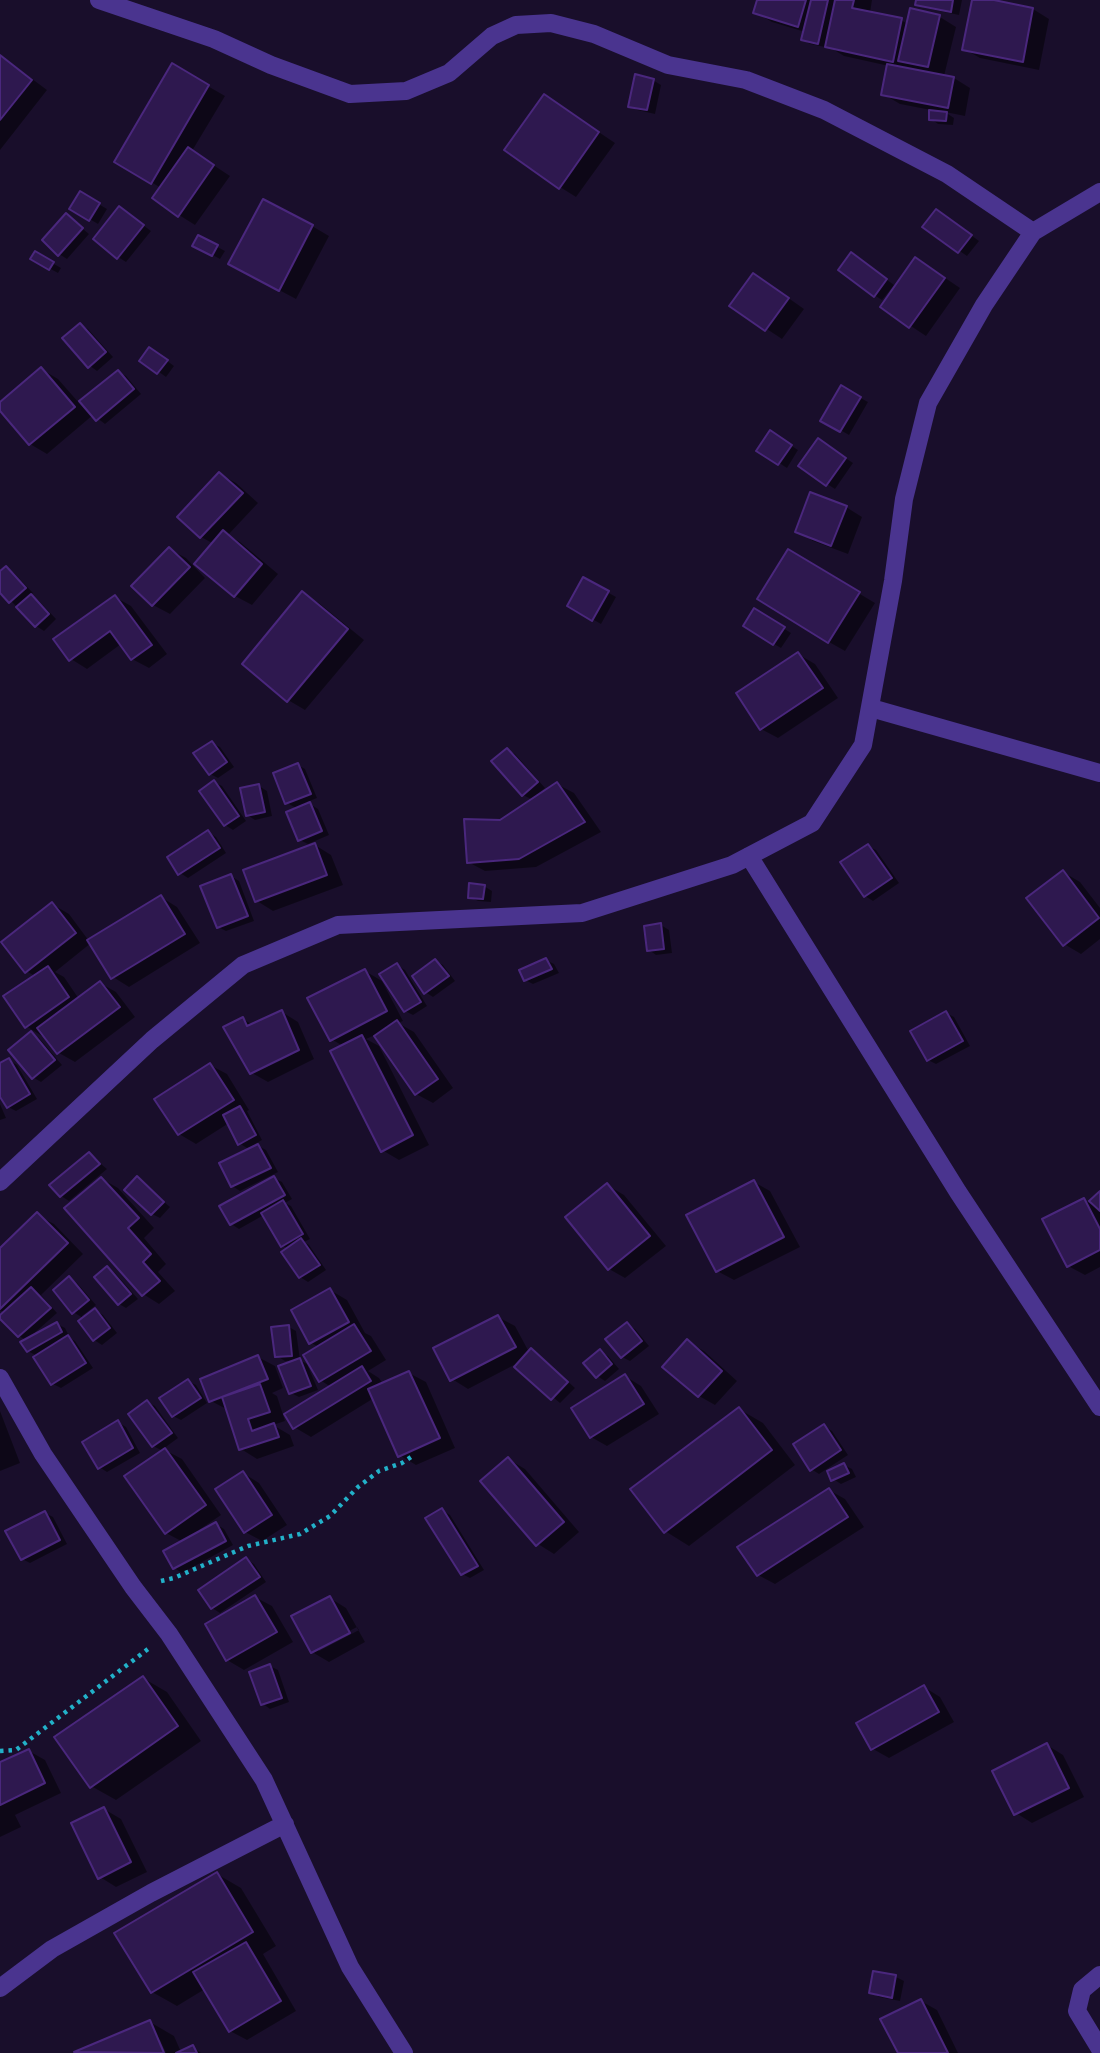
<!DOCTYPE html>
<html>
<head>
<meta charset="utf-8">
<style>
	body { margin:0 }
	canvas { display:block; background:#190e2b }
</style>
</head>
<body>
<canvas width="1100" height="2053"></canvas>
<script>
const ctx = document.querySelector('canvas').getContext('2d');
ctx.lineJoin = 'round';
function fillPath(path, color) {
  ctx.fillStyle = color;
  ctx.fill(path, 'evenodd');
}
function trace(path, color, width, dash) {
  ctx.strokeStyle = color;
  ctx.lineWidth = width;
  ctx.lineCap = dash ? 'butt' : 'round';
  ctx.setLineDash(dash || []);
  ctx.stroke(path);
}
fillPath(new Path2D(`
	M759,0H833L837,2V0H872L870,13L901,20L908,24L911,10L940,17L956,27L944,76L954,78L970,88L965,116L945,112L954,118L953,125L938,124L931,119V110L900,104L883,94L889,66L844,56L826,45L825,47L810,44L803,40L805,32L772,22L755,12Z
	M918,0H962L959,15L925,8L917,4Z
	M973,0L1033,9L1049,19L1039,70L980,58L964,49Z
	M0,55L47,90L0,150Z
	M173,66L225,96L192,151L230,176L195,225L179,215L161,188L116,161Z
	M653,80L661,85L655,114L637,110L630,106Z
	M545,96L615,143L576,197L560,187Z
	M80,193L107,209L98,224L71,208Z
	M127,213L151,231L126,262L118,257Z
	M66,215L89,234L67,259L59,254Z
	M944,215L979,241L967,256L924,227Z
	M312,226L329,236L296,299L247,273Z
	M199,237L225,251L220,259L194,245Z
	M35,253L61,268L58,273L32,259Z
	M859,259L894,285L882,300L874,295Z
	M932,269L960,288L926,336L882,307Z
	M770,285L804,309L782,339L732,306Z
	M80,325L88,329L113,357L97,371L90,366Z
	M158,354L174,366L166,377L142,360Z
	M41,369L58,379L87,412L118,372L126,376L141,394L105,424L93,415L47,454L30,444L0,409V405Z
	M842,388L868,402L849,435L823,420Z
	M778,437L798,450L787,468L759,450Z
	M826,445L853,463L835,489L827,484Z
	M220,474L236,483L258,503L228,535L240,542L278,574L252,605L235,596L197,564L214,544L201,537L179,517Z
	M846,507L862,517L848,554L813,541L797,531Z
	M169,549L186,558L205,578L170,614L153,605L133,586Z
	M788,551L875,603L845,651L829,642Z
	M6,568L14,573L33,593L30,595L39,601L56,619L44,631L36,626L0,590V573Z
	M584,579L616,597L601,624L569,606Z
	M302,594L319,603L364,640L305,710L288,700Z
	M115,597L131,606L167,654L149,668L132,659L121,644L87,669L71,659Z
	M755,610L791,633L781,648L774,644Z
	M798,654L815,664L838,698L778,738L761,729Z
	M212,743L220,747L234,767L218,778L210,774Z
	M507,750L515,754L545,788L536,795L537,797L557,784L574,793L601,832L536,867L485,871L468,862L501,822L533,800L523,795L494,761Z
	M298,765L305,769L317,798L307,802L318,809L329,835L308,844L300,840L298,809L287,803Z
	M214,782L222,786L246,821L233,830L225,825Z
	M259,786L267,791L272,816L255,820L247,815Z
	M208,832L216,837L226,853L188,878L180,873Z
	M315,845L331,855L343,885L273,911L257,901Z
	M868,846L876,850L899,883L873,901L865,896Z
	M1063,872L1080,882L1100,908V939L1081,954L1064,944Z
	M231,876L239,881L254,921L226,931L218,927Z
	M484,886L492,891L491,902L478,901L470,897Z
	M161,897L177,907L200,943L129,987L113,977L91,943L55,972L64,977L79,999L100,983L116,992L135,1017L75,1062L59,1053L44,1035L42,1036L26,1026L35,976L26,971L52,904L69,914L89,941Z
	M661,925L669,930L672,953L656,955L649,950Z
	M546,960L554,964L559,973L533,984L525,980Z
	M436,961L443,965L455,981L433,997L425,992Z
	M397,965L405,970L427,1006L413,1015L405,1011Z
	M365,971L382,981L403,1021L398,1023L414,1032L453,1088L433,1103L416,1094L375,1035L366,1039L379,1046L429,1145L399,1160L382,1150L343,1046L331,1039Z
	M282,1012L298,1022L314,1059L268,1082L252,1073L243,1019L253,1025Z
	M946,1013L954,1017L970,1046L936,1064L928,1060Z
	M31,1034L39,1038L62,1065L41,1082L34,1078Z
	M9,1060L17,1065L37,1099L16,1111L8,1107L0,1093V1065Z
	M210,1065L227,1074L249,1110L247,1111L262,1140L255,1144L266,1150L278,1172L240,1191L232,1186L250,1150L239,1143L229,1123L196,1144L179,1134Z
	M0,1104L6,1118L0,1120Z
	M89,1154L107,1169L69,1201L61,1196L52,1185Z
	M274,1178L282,1182L292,1199L285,1203L291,1206L310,1239L304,1242L309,1245L326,1270L308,1282L300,1277L284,1252L288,1249L282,1245L264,1215L239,1229L231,1224Z
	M102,1179L118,1188L154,1228L144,1238L166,1264L158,1272L175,1291L159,1304L143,1294Z
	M137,1179L170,1207L160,1218L152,1214Z
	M754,1182L770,1191L800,1247L734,1280L717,1271Z
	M607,1185L624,1195L666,1246L625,1278L609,1269Z
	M1100,1193V1267L1085,1275L1068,1266L1084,1200L1097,1207Z
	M37,1215L54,1224L83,1254L41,1295L57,1313L31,1336L57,1324L65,1328L70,1338L75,1341L93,1368L61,1388L53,1384L37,1356L28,1351L27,1341L19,1336L5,1313L0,1310V1250Z
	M108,1268L115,1273L138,1299L126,1308L119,1304Z
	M70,1278L77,1283L96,1305L82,1316L83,1318L73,1312Z
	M330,1290L347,1300L365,1333L371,1336L386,1360L368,1371L379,1378L383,1384L409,1373L426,1382L455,1448L416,1465L399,1455L374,1398L311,1437L294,1427L331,1387L320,1380L319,1347L311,1343Z
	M96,1310L103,1315L117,1333L102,1345L94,1340Z
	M498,1317L515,1326L529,1352L531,1350L539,1355L575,1388L560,1403L514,1365L468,1389L452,1379Z
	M627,1324L635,1329L649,1346L630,1361L622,1357Z
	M289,1327L296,1331L300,1360L307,1364L318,1390L299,1397L291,1393L297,1360L285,1361L277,1356Z
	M688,1342L704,1351L737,1381L715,1405L699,1396Z
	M600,1352L608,1356L619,1369L605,1381L597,1376Z
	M258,1357L275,1366L283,1388L272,1393L277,1396L285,1421L273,1425L290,1435L294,1446L257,1459L241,1449L228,1410L211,1401Z
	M625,1376L641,1386L659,1414L607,1446L591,1437Z
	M188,1381L196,1385L207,1403L181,1420L173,1416Z
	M147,1402L155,1406L178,1438L163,1449L182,1459L221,1515L199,1530L201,1533L216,1524L224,1529L233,1545L182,1573L174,1568L183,1542L166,1533L163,1451L153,1446Z
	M739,1409L763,1423L795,1465L689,1546L665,1531Z
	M0,1411L20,1463L0,1471Z
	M118,1422L126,1427L140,1453L107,1472L99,1467Z
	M824,1426L832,1431L848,1455L819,1474L811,1469Z
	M508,1459L525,1469L579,1532L554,1554L538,1544Z
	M844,1465L852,1469L856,1477L841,1484L833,1479Z
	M243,1473L259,1483L287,1525L262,1541L245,1532Z
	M829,1490L845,1499L864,1527L775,1584L758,1575Z
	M442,1510L450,1515L484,1570L470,1578L462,1574Z
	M45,1513L53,1517L67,1544L30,1563L22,1559Z
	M246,1559L254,1564L266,1582L220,1613L212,1608Z
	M255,1597L272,1606L293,1642L244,1670L227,1660Z
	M330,1598L346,1608L365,1642L329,1662L312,1652ZM357,1627L359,1630L319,1651V1647Z
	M270,1666L278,1670L289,1702L270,1709L263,1704Z
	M143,1678L167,1692L201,1741L116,1800L91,1786Z
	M924,1687L940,1697L954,1722L889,1758L873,1749Z
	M1047,1745L1063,1755L1084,1797L1032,1823L1016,1813Z
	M29,1751L45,1760L61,1793L15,1815L21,1827L0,1837V1764Z
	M104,1809L121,1819L147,1872L116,1887L100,1877Z
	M217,1874L241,1888L276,1946L263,1954L296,2011L247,2040L230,2031L205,1989L177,2006L152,1992Z
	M875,1973L896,1977L904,1981L900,2001L879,1997L871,1992Z
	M921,2001L937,2010L958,2053H900Z
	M150,2022L174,2036L181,2052L193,2047L201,2053H166L160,2040H157L162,2053H76Z`), '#0007');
const building = new Path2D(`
	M757,0H806L798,27L753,13Z
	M811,0H828L818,44L801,40Z
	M835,0H854L852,8L902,18L893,62L825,47Z
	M916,0H953L951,12L915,5Z
	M972,0H994L1033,8L1023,62L962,50Z
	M910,8L940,15L928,67L898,61Z
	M0,55L32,80L0,120Z
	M172,63L209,85L151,184L114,162Z
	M887,64L954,77L948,108L881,95Z
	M635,74L654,79L647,110L628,107Z
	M544,94L599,132L559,189L504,150Z
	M929,110L947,112L946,121L929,120Z
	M188,147L214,165L178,217L152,198Z
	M80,191L100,203L89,221L69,209Z
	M263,199L313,225L279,291L228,264Z
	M119,206L144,225L117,259L93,239Z
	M936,209L972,235L958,253L922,227Z
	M66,213L83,228L58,256L42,240Z
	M198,235L218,245L212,256L192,246Z
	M35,251L54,262L49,270L30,259Z
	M851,252L887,279L874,297L838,270Z
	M915,257L945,278L909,328L880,307Z
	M753,273L789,298L765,331L729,306Z
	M80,323L106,352L88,368L62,338Z
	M149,347L168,360L157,374L139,361Z
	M41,367L75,407L29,445L0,411V402Z
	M118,370L134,389L96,421L79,401Z
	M841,385L861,397L840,432L820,421Z
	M770,430L792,445L778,465L756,451Z
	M818,438L846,458L826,486L798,466Z
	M219,472L243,493L200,538L177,517Z
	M810,492L847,506L831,546L795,532Z
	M223,530L262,564L234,597L194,564Z
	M169,547L190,567L152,606L131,586Z
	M788,549L860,592L828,643L757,599Z
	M6,566L26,588L9,603L0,593V571Z
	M583,577L609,591L592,621L567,606Z
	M302,591L348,629L287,702L242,664Z
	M31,594L49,614L35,627L16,607Z
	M115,595L152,645L131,660L110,631L69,661L53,639Z
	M754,608L785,627L773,645L743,626Z
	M798,652L823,688L760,730L736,693Z
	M212,741L227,762L209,775L193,753Z
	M507,748L538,782L522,796L491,761Z
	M298,763L311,794L285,804L273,773Z
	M214,780L239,816L224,826L199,791Z
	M557,782L585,822L519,859L467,863L464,819L500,820Z
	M259,784L265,812L246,816L240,788Z
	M310,802L322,831L298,841L286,812Z
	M208,830L220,848L178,875L167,857Z
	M315,843L327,875L255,902L243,870Z
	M868,844L892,878L864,897L840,862Z
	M1063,870L1099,918L1063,946L1026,898Z
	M231,874L248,916L217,928L200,886Z
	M469,883L485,885L483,899L468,898Z
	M161,895L185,934L111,979L87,940Z
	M52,902L76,933L25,973L1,942Z
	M661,923L664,949L647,951L644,926Z
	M546,958L552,969L524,981L519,970Z
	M435,959L449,976L424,994L412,976Z
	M397,963L421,1002L404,1012L379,974Z
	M48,966L69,997L25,1028L3,996Z
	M365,969L387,1011L330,1041L307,998Z
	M100,981L120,1007L57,1054L37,1028Z
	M282,1010L299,1050L250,1074L223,1027L243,1017L247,1026Z
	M946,1011L963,1041L927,1061L910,1031Z
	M397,1020L438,1079L415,1095L374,1036Z
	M31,1031L55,1060L32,1079L8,1050Z
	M362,1035L413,1135L381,1152L330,1051Z
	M9,1058L30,1094L7,1108L0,1097V1063Z
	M210,1063L234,1100L178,1135L154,1099Z
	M240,1106L256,1135L238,1145L223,1115Z
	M258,1144L271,1168L231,1187L219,1163Z
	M89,1152L100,1164L60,1197L49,1185Z
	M137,1176L164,1202L151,1215L124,1190Z
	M274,1176L285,1195L230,1225L219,1206Z
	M101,1177L139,1218L128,1228L151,1254L143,1262L160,1281L142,1296L64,1208Z
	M754,1180L784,1237L716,1272L686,1215Z
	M607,1183L650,1236L608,1270L565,1217Z
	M1100,1191V1211L1089,1201Z
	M1084,1198L1100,1229V1250L1067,1267L1042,1219Z
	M283,1200L303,1234L281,1247L261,1213Z
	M37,1212L68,1243L0,1309V1248Z
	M301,1238L320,1265L299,1278L281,1252Z
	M107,1266L131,1294L118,1305L94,1277Z
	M69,1276L89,1300L72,1314L53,1290Z
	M31,1287L51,1308L18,1337L0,1319V1315Z
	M330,1288L349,1322L309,1344L291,1310Z
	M95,1308L110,1328L93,1341L78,1321Z
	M498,1315L516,1347L450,1381L433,1348Z
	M57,1322L62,1332L27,1352L20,1342Z
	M627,1322L642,1341L621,1358L605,1339Z
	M354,1324L371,1351L319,1382L303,1355Z
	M289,1325L292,1356L275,1357L271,1327Z
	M68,1335L86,1363L51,1385L33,1357Z
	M687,1339L722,1371L698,1397L662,1367Z
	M531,1348L568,1382L551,1400L514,1367Z
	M600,1349L612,1364L596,1378L583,1363Z
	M258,1355L268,1379L209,1402L200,1379Z
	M300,1358L311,1386L289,1394L278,1366Z
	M362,1366L371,1381L293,1429L284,1414Z
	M409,1371L440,1438L398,1457L368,1389Z
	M625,1374L644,1404L590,1438L571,1408Z
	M188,1379L201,1398L172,1417L159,1398Z
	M260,1384L270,1412L248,1419L252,1431L274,1423L279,1437L239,1450L222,1397Z
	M147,1400L172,1433L152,1447L128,1414Z
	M739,1407L772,1450L664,1533L630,1489Z
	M118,1420L133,1448L98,1469L82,1442Z
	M824,1424L841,1450L810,1471L793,1444Z
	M165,1448L206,1505L165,1534L124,1476Z
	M508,1457L564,1522L536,1546L480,1481Z
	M844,1463L849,1473L831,1481L827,1471Z
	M243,1471L272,1515L244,1533L215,1489Z
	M829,1488L848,1517L757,1576L737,1547Z
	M442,1508L478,1566L461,1575L425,1518Z
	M45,1511L60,1540L21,1560L5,1531Z
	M216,1522L226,1541L173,1569L163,1551Z
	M246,1557L260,1577L211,1609L198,1590Z
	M255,1595L277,1632L226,1661L205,1624Z
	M330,1596L350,1633L311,1653L291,1616Z
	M270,1664L282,1698L261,1705L249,1672Z
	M143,1676L178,1726L90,1788L54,1737Z
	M924,1685L939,1712L871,1750L856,1723Z
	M1047,1743L1069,1788L1014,1815L992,1771Z
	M29,1749L45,1783L0,1805V1762Z
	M104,1807L131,1862L98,1879L71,1823Z
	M217,1872L253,1932L151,1993L114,1933Z
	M246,1942L281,2001L229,2032L193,1972Z
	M873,1971L896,1975L892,1998L869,1993Z
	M921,1999L948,2053H898L880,2019Z
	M150,2020L164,2053L74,2052Z
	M193,2045L197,2053H176Z`);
fillPath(building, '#2e184f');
trace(building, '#4a277d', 2);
trace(new Path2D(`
	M161,1581L174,1578L248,1546L300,1534L330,1516L358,1487L379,1471L402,1463L414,1455
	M0,1751L16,1750L148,1649`), '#22b1c9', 4.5, [3.5, 5]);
trace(new Path2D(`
	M99,0L214,39L271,65L350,94L406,91L449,73L492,36L516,25L551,23L594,34L668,65L746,80L824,110L947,174L1033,232
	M871,708L1100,773
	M749,856L958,1192L1100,1407
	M0,1182L152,1040L243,965L338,925L582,913L732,865L812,823L863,745L893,581L904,499L928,403L984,305L1033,232L1100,192
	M0,1378L43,1454L133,1587L169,1634L264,1780L350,1967L404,2053
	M1100,1975L1082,1990L1077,2011L1100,2049
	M0,1988L52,1949L151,1893L285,1824`), '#4a348f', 18);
</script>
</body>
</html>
